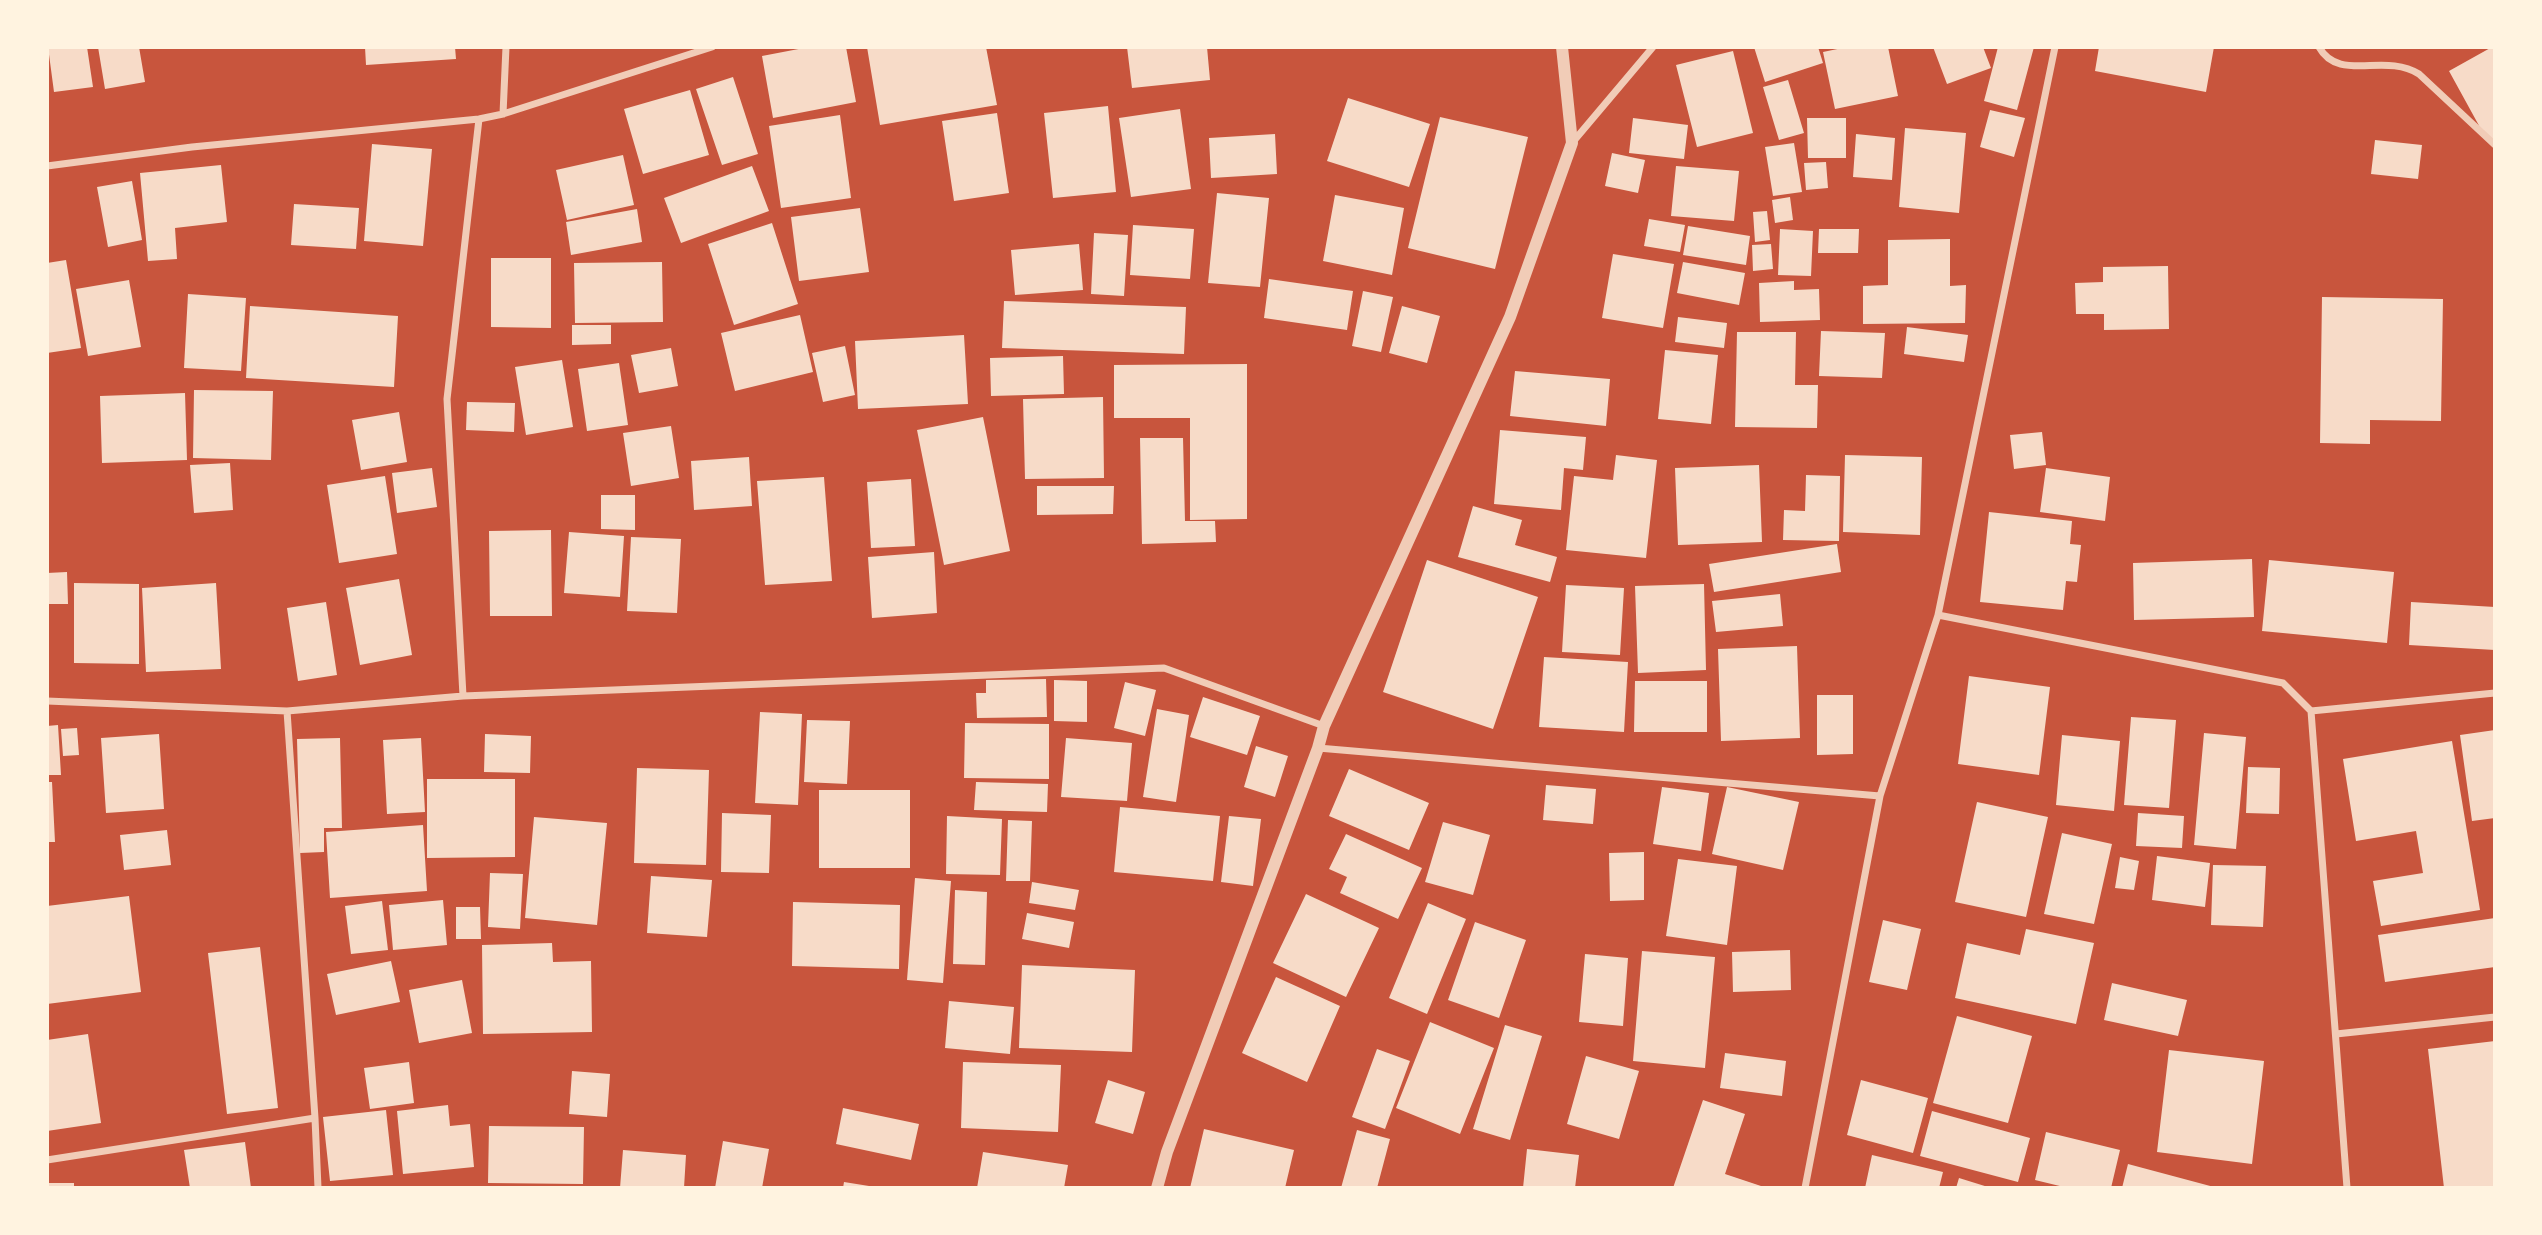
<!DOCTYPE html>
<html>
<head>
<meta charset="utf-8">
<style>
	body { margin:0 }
	#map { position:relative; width:2542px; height:1235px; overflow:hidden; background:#c8553d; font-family:"Fira Sans",sans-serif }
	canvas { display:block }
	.frame { position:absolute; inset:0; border:49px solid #fff3e0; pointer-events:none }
</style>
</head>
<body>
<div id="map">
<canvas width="2542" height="1235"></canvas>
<div class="frame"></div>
</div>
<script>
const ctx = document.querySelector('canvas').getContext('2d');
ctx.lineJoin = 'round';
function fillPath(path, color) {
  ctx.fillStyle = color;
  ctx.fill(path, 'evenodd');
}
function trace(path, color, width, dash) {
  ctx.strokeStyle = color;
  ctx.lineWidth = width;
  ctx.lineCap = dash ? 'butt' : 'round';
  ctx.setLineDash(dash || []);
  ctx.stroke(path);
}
fillPath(new Path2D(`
	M48,47H87L93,87L54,92Z
	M98,47H139L145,82L105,89Z
	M365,47H455L456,59L366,65Z
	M809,47H846L856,102L773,118L762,56Z
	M867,47H986L997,105L880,125Z
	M1127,47H1207L1210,80L1132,88Z
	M1754,47H1818L1823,63L1765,82Z
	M1847,47H1888L1898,96L1835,109L1823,52Z
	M1933,47H1983L1991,68L1947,84Z
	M1998,47H2034L2017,110L1984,101Z
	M2099,47H2214L2206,92L2095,71Z
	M2492,47H2495V138L2488,142L2449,71Z
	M1733,51L1753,133L1697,147L1676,65Z
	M733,77L758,154L722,165L696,89Z
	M1788,80L1804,133L1779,140L1763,87Z
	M690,90L709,155L643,174L624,109Z
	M1348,98L1430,124L1409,187L1327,161Z
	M1108,106L1116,192L1053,198L1044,113Z
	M1180,109L1191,189L1131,197L1119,118Z
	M1990,110L2025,118L2014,157L1980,147Z
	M997,113L1009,193L954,201L942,121Z
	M840,115L851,198L781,208L769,126Z
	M1440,117L1528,137L1495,269L1408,248Z
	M1633,118L1688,125L1684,159L1629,153Z
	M1807,118H1846V158H1808Z
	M1905,128L1966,133L1959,213L1899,207Z
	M1275,134L1277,174L1211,178L1209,138Z
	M1856,134L1895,138L1892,180L1853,177Z
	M2375,140L2422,145L2418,179L2371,174Z
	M1794,143L1802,192L1773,196L1765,147Z
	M372,144L432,149L423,246L364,241Z
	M1612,153L1645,160L1638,193L1605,186Z
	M623,155L634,205L567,220L556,170Z
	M1826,162L1828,188L1806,190L1804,163Z
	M221,165L227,222L175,228L177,259L148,261L140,173Z
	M752,166L769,211L681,243L664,198Z
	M1676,166L1739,171L1734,221L1671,216Z
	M132,181L142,240L108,247L97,187Z
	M1217,193L1269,198L1260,287L1208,283Z
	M1335,195L1404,208L1392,275L1323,261Z
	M1790,197L1793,220L1775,223L1772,200Z
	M294,204L359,208L356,249L291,245Z
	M860,208L869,272L799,281L791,217Z
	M637,209L642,242L571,255L566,222Z
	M1767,211L1770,240L1755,242L1753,212Z
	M1649,219L1685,225L1680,252L1644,246Z
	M772,223L798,304L734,325L708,244Z
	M1133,225L1194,229L1190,279L1130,275Z
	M1688,226L1750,236L1746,265L1683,255Z
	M1780,229L1813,231L1811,276L1778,275Z
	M1819,229H1859L1858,253H1818Z
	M1094,233L1128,235L1124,296L1091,294Z
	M1950,239V286L1966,285L1965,323L1863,324V286L1888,285V240Z
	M1079,244L1083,290L1015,295L1011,250Z
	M1771,244L1773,269L1753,271L1752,245Z
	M1613,254L1674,264L1663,328L1602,318Z
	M491,258H551V328L491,327Z
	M66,260L81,348L47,353V263Z
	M662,262L663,322L575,323L574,263Z
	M1683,262L1745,273L1739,305L1677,293Z
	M2168,266L2169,329L2104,330V314H2076L2075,283L2103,282V267Z
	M1269,279L1353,291L1347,330L1264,318Z
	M129,280L141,347L88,356L76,289Z
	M1794,281V290L1819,289L1820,320L1760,322L1759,283Z
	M1363,291L1393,297L1381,352L1352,346Z
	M188,294L246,298L241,371L184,368Z
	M2322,297L2443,299L2441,421L2370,420V444L2320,443Z
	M1004,301L1186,307L1184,354L1002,348Z
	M250,306L398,316L394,387L246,378Z
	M1402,306L1440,316L1427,363L1389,353Z
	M800,315L813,372L735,391L721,333Z
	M1678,317L1727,323L1724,348L1675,342Z
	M572,325H611V344L572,345Z
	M1907,327L1968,335L1964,362L1904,354Z
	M1821,331L1885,333L1882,378L1819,376Z
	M1737,332H1796L1795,385H1818L1817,428L1735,427Z
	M964,335L968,404L858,409L855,341Z
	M845,346L855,395L823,402L812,353Z
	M671,348L678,386L639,393L631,355Z
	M1665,350L1718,355L1711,424L1658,419Z
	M1063,356L1064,394L991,396L990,358Z
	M562,360L573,427L526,435L515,367Z
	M619,363L628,425L587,431L578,369Z
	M1247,364V519L1190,520V418H1114V365Z
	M1515,371L1610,379L1606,426L1510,416Z
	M194,390L273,391L271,460L193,458Z
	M185,393L187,460L102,463L100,396Z
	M1103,397L1104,478L1025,479L1023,399Z
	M467,402L515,403L514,432L466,430Z
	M399,412L407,462L361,470L352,420Z
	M983,417L1010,551L944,565L917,430Z
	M671,426L679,478L631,486L623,433Z
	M1500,430L1586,437L1583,470L1564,468L1561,510L1494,504Z
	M2042,432L2046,465L2014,469L2010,435Z
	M1140,438H1183L1185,521H1215L1216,542L1142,544Z
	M1616,455L1657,460L1646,558L1566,550L1574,476L1613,480Z
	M1845,455L1922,457L1920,535L1843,532Z
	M749,457L752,506L694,510L691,461Z
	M230,463L233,510L194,513L190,465Z
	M1759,465L1762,542L1678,545L1675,468Z
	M432,468L437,507L397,513L392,473Z
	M2046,468L2110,477L2105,521L2040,512Z
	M1806,475L1840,476L1839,541L1783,540L1784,510L1805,511Z
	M385,476L397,554L339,563L327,485Z
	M824,477L832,581L765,585L757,481Z
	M911,479L915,546L871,548L867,482Z
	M1037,486H1114L1113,514L1037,515Z
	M601,495H635V530L601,529Z
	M1473,506L1522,520L1515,545L1557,557L1550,582L1458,557Z
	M1989,512L2072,521L2070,544L2081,545L2077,582L2066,581L2063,610L1980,602Z
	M551,530L552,616H490L489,531Z
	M569,532L624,536L620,597L564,593Z
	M631,537L681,539L677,613L627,611Z
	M1837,544L1841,572L1714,592L1709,564Z
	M934,552L937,613L872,618L868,557Z
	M2252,559L2254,617L2134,620L2133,563Z
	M1427,560L1538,597L1493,729L1383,692Z
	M2269,560L2394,572L2387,643L2262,631Z
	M67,572L68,604H47V573Z
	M399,579L412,655L360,665L346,588Z
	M74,583L139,584V664L74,663Z
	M216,583L221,669L146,672L142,588Z
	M1704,584L1706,670L1638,673L1635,586Z
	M1566,585L1624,588L1620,655L1562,652Z
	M1780,594L1783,626L1716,632L1712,601Z
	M326,602L337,675L298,681L287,608Z
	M2411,602L2495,607V650L2409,645Z
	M1797,646L1800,738L1721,741L1718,649Z
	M1544,657L1628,662L1624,732L1539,727Z
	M1969,676L2050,687L2039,775L1958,764Z
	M1046,679L1047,717L977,718L976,693H986V680Z
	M1054,680L1087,681V722L1054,721Z
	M1635,681H1707V732H1634Z
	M1125,682L1156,690L1145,736L1114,728Z
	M1817,695H1853V754L1817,755Z
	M1203,697L1260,716L1247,755L1190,737Z
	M1157,709L1189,715L1176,802L1143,797Z
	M760,712L802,714L798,805L755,803Z
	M2131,717L2176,720L2169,808L2124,805Z
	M807,720L850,721L847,784L804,782Z
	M965,723L1049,724V779L964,778Z
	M58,725L61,775H47V726Z
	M77,728L79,755L63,756L61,729Z
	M2495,730V818L2472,821L2460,735Z
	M2204,733L2246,737L2236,849L2194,845Z
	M159,734L164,809L106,813L101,738Z
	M485,734L531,736L530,773L484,772Z
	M2062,735L2120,741L2114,811L2056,805Z
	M340,738L342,828H324V852L300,853L297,739Z
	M421,738L425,812L387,814L383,740Z
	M1066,738L1132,743L1127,801L1061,797Z
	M2452,741L2480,910L2381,926L2373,881L2423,873L2416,831L2356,841L2343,759Z
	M1256,746L1288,756L1275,797L1244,787Z
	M2248,767L2280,768L2279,814L2246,813Z
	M637,768L709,770L706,865L634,863Z
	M1349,769L1429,803L1409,850L1329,816Z
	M427,779H515V857L427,858Z
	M47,782H52L55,842H47Z
	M976,782L1048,784L1047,812L974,810Z
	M1546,785L1596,789L1593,824L1543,820Z
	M1662,787L1709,793L1701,851L1653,844Z
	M1727,787L1799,802L1783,870L1712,854Z
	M819,790H910V868H819Z
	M1977,802L2048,817L2026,917L1955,902Z
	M1120,807L1220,816L1213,881L1114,872Z
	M722,813L771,815L769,873L721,872Z
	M2138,813L2184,816L2182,848L2136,846Z
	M947,816L1002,819L1000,875L946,874Z
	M1229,816L1261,819L1253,886L1221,882Z
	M534,817L607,823L597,925L525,918Z
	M1008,820L1032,821L1030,881H1006Z
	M1443,822L1490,835L1473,895L1425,882Z
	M423,825L427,891L330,898L326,832Z
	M167,830L171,865L124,870L120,835Z
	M2062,833L2112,844L2094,924L2044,914Z
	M1346,834L1422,868L1398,919L1340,893L1347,877L1329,869Z
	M1644,852V900L1610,901L1609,853Z
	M2157,856L2210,863L2205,907L2152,900Z
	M2120,857L2139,861L2134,890L2115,888Z
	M1678,859L1737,866L1727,945L1666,936Z
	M2213,865L2266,866L2263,927L2211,925Z
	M490,873L523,874L520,929L488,927Z
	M651,876L712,880L707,937L647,933Z
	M915,878L951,881L943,983L907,980Z
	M1032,882L1079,890L1075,910L1029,903Z
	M955,890L987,892L985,965L953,964Z
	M1306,894L1379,928L1346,997L1273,963Z
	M129,896L141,992L47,1004V906Z
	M443,900L447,945L393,950L389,905Z
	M382,901L388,950L351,954L345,906Z
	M793,902L900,905L899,969L792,966Z
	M1428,903L1466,919L1427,1014L1389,998Z
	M456,907H480L481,939H456Z
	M1027,913L1074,922L1069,948L1022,939Z
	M2495,918V967L2385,982L2378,935Z
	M1883,920L1921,929L1907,990L1869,982Z
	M1475,922L1526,940L1499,1018L1448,1000Z
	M2026,929L2094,943L2076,1024L1955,998L1967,943L2020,955Z
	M552,943L553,962L591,961L592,1032L483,1034L482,945Z
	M260,947L278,1108L227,1114L208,953Z
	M1790,950L1791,990L1733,992L1732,952Z
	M1642,951L1715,957L1705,1068L1633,1061Z
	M1585,954L1628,958L1623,1026L1579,1022Z
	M391,961L400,1002L336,1015L327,974Z
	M1022,965L1135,970L1132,1052L1019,1048Z
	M1276,977L1340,1006L1307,1082L1242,1053Z
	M462,980L472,1033L419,1043L409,990Z
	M2112,983L2187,1000L2178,1036L2104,1020Z
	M949,1001L1014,1007L1010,1054L945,1048Z
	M1957,1016L2032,1036L2008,1123L1933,1103Z
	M1430,1022L1494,1048L1460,1134L1396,1108Z
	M1505,1025L1542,1036L1510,1140L1473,1129Z
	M88,1034L101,1123L47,1131V1040Z
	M2495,1041V1188H2444L2428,1049Z
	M1377,1049L1410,1061L1385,1129L1352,1117Z
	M2169,1050L2264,1061L2252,1164L2157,1152Z
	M1725,1053L1786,1061L1782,1096L1720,1088Z
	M1586,1056L1639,1071L1619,1139L1567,1124Z
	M409,1062L414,1103L370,1109L364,1068Z
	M963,1062L1061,1065L1058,1132L961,1128Z
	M572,1071L610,1074L607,1117L569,1114Z
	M1108,1080L1145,1092L1133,1134L1095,1123Z
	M1861,1080L1928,1098L1913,1153L1847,1135Z
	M1703,1100L1745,1114L1725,1174L1767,1188H1673Z
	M448,1105L450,1126L470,1124L474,1167L403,1174L397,1111Z
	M843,1108L919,1124L911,1160L836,1144Z
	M386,1110L393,1175L330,1181L323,1117Z
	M1932,1111L2030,1138L2018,1182L1920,1156Z
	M489,1126L584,1127L583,1184L488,1183Z
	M1204,1129L1294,1150L1285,1188H1190Z
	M1357,1130L1390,1139L1377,1188H1341Z
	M2046,1132L2120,1150L2111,1188H2068L2035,1180Z
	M723,1141L769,1149L762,1188H715Z
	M245,1142L251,1188H190L184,1150Z
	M1527,1149L1579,1155L1575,1188H1523Z
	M623,1150L686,1155L684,1188H620Z
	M983,1152L1068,1165L1064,1188H977Z
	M1872,1155L1943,1172L1939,1188H1865Z
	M2128,1164L2214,1187V1188H2122Z
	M1959,1178L1988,1187V1188H1956Z
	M844,1182L869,1186V1188H843Z
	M47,1183H74V1188H47Z`), '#f7dbc8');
trace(new Path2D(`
	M2319,47C2339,83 2384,52 2419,74L2495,145
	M503,114L506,47
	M1572,143L1653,47
	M47,166L192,147L479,119L503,114L712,47
	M1938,615L2283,683L2311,711L2347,1188
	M463,696L447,399L479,119
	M47,701L287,711L463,696L1164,668L1324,726
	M287,711L315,1118L318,1188
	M2311,711L2495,693
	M1318,748L1880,796
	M2336,1034L2495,1017
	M47,1160L315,1118
	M1805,1188L1880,796L1938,615L2055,47`), '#f1ccb7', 7);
trace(new Path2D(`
	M1157,1188L1167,1152L1318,748L1324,726L1510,317L1572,143L1562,47`), '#f1ccb7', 12);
</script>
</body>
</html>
